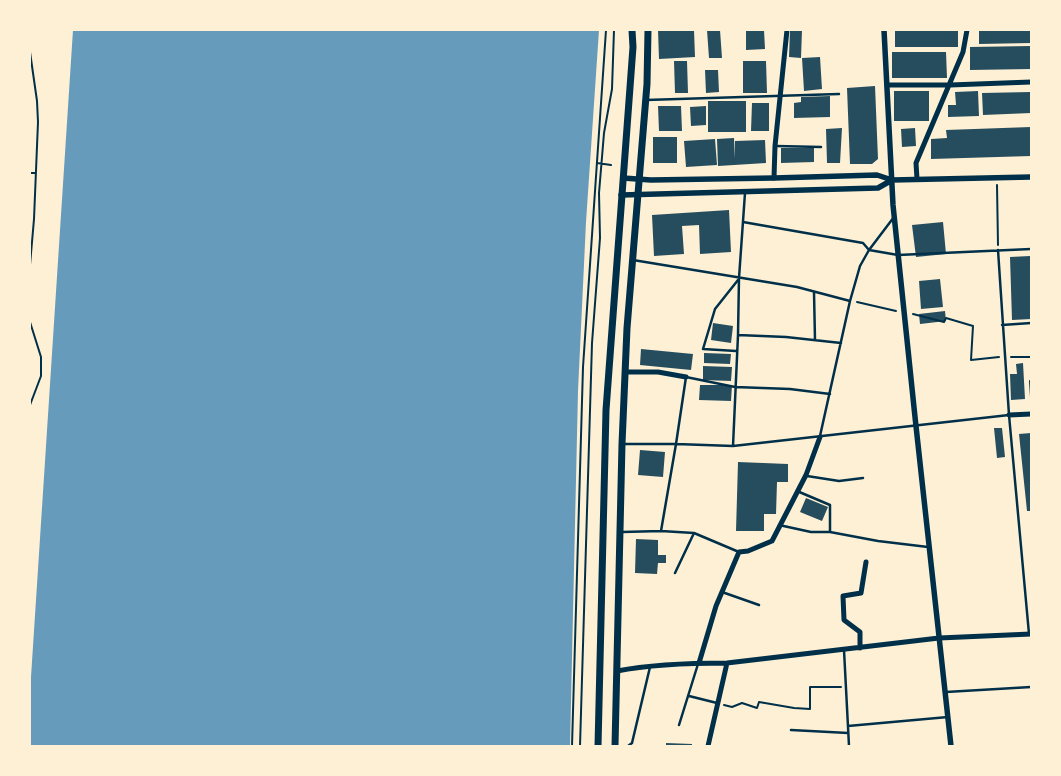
<!DOCTYPE html>
<html>
<head>
<meta charset="utf-8">
<style>
	body { margin:0 }
	#map { position:relative; width:1061px; height:776px; overflow:hidden; background:#fdf0d5; font-family:Barlow,sans-serif }
	canvas { display:block }
	.frame { position:absolute; inset:0; border:31px solid #fdf0d5; pointer-events:none }
</style>
</head>
<body>
<div id="map">
<canvas width="1061" height="776"></canvas>
<div class="frame"></div>
</div>
<script>
const ctx = document.querySelector('canvas').getContext('2d');
ctx.lineJoin = 'round';
function fillPath(path, color) {
  ctx.fillStyle = color;
  ctx.fill(path, 'evenodd');
}
function trace(path, color, width, dash) {
  ctx.strokeStyle = color;
  ctx.lineWidth = width;
  ctx.lineCap = dash ? 'butt' : 'round';
  ctx.setLineDash(dash || []);
  ctx.stroke(path);
}
fillPath(new Path2D(`
	M73,30H599L586,222L578,391L570,746H30L31,677Z`), '#669bbc');
fillPath(new Path2D(`
	M658,30H694L695,57L659,59Z
	M707,30H720L722,58H709Z
	M746,30H764L765,49L746,50Z
	M790,30H802L801,58L789,57Z
	M895,30H958V47H895Z
	M979,30H1031V43L979,44Z
	M1031,46V69L970,70V47Z
	M892,52H946L947,78H892Z
	M820,57L822,89L804,91L802,58Z
	M674,61H687L688,93H675Z
	M743,61H766L767,93H743Z
	M705,70H718L719,92L706,93Z
	M875,86L878,159L872,164H850L847,88Z
	M894,91H929V121H894Z
	M978,91L979,116L948,117V105H956L955,92Z
	M1031,92V113L983,115L982,93Z
	M830,96V117L794,118V103L801,102V97Z
	M708,101H746V132H708Z
	M752,103H769V131H751Z
	M658,106H681L682,131H659Z
	M706,106V125L691,126L690,107Z
	M1031,127V156L931,159V139L947,138L946,130Z
	M842,128L840,163H827L826,129Z
	M915,128L916,146L902,147L901,129Z
	M653,137H677V163H653Z
	M734,138L735,159V141L765,140L766,163L718,166L717,139Z
	M715,139L717,165L686,167L684,141Z
	M781,148H814V162L781,163Z
	M729,210L731,252L700,254L699,225L682,226L684,254L654,256L652,215Z
	M943,222L946,254L916,257L912,225Z
	M1030,256L1031,319L1012,320L1010,257Z
	M940,279L943,307L921,309L919,281Z
	M945,311L946,321L920,324L919,314Z
	M713,323L733,326L731,343L711,340Z
	M641,349L693,354L691,370L640,365Z
	M704,353L731,354L730,364L704,363Z
	M1023,363L1025,399L1011,400L1010,374H1017L1016,364Z
	M703,366L732,367L731,381L703,380Z
	M700,385H732L731,401L699,400Z
	M994,428H1002L1005,457L997,458Z
	M1031,433V511H1027L1019,434Z
	M640,450L665,452L663,477L638,475Z
	M738,462L788,464V482H777L776,514H764V531H736Z
	M806,498L828,507L822,521L800,512Z
	M636,539L658,540V555H666V563H658L657,574L635,573Z
	M666,743L692,744V746H666Z`), '#264d5e');
trace(new Path2D(`
	M30,52L37,101L38,122L34,219L30,265
	M597,163L611,165
	M30,173H36
	M997,185L998,245
	M857,302L896,311
	M913,314L944,322L946,318L973,326L971,360L999,357
	M30,322L41,357V376L30,405
	M1011,357H1031
	M1031,381H1030L1031,397
	M724,705L732,707L742,703L757,708L759,702L794,708L810,709V687H841
	M572,746L583,367L606,30
	M580,746L592,343L600,238L599,193L604,133L612,89L614,30`), '#003049', 2);
trace(new Path2D(`
	M646,100L839,94
	M776,146L821,147
	M743,222L863,243L869,250L898,255L1031,249
	M998,250L1009,415L1029,634
	M633,260L797,287L850,301
	M814,292L815,340
	M1002,325L1031,323
	M738,335L786,337L841,343
	M736,351L703,349L715,309L738,280
	M820,436L850,301L860,266L869,250L894,217
	M624,444H676L733,446L1009,415
	M733,446L738,335L739,278L745,193
	M807,476L839,481L863,478
	M797,491L830,505V532L878,541L928,547
	M779,525L811,532H830
	M661,531L676,444L686,377L735,387L790,389L830,394
	M622,532L661,531L694,533L739,552
	M675,573L694,533
	M722,592L759,605
	M844,650L849,746
	M946,692L1031,687
	M689,696L717,703
	M679,725L698,664
	M848,726L948,717
	M791,730L848,733
	M628,746L632,743L650,667`), '#003049', 2.5);
trace(new Path2D(`
	M887,85H950L1031,82
	M774,178L775,146L787,30
	M917,179L916,163L963,52L967,30
	M625,372H658L686,377
	M1009,415L1031,414
	M860,648V632L844,620L843,596L861,593L866,562
	M699,663L716,606L739,552L748,551L772,541L806,475L820,437
	M617,671C653,664 691,663 727,663L939,638L1031,634
	M708,746L727,663`), '#003049', 5);
trace(new Path2D(`
	M884,30L893,205L915,417L951,746
	M623,178L651,180L774,178L877,175L892,180L1031,177
	M621,195L878,188L892,180`), '#003049', 5.5);
trace(new Path2D(`
	M598,746L606,410L633,47L632,30
	M615,746L622,444L627,328L647,84L648,30`), '#003049', 7);
</script>
</body>
</html>
